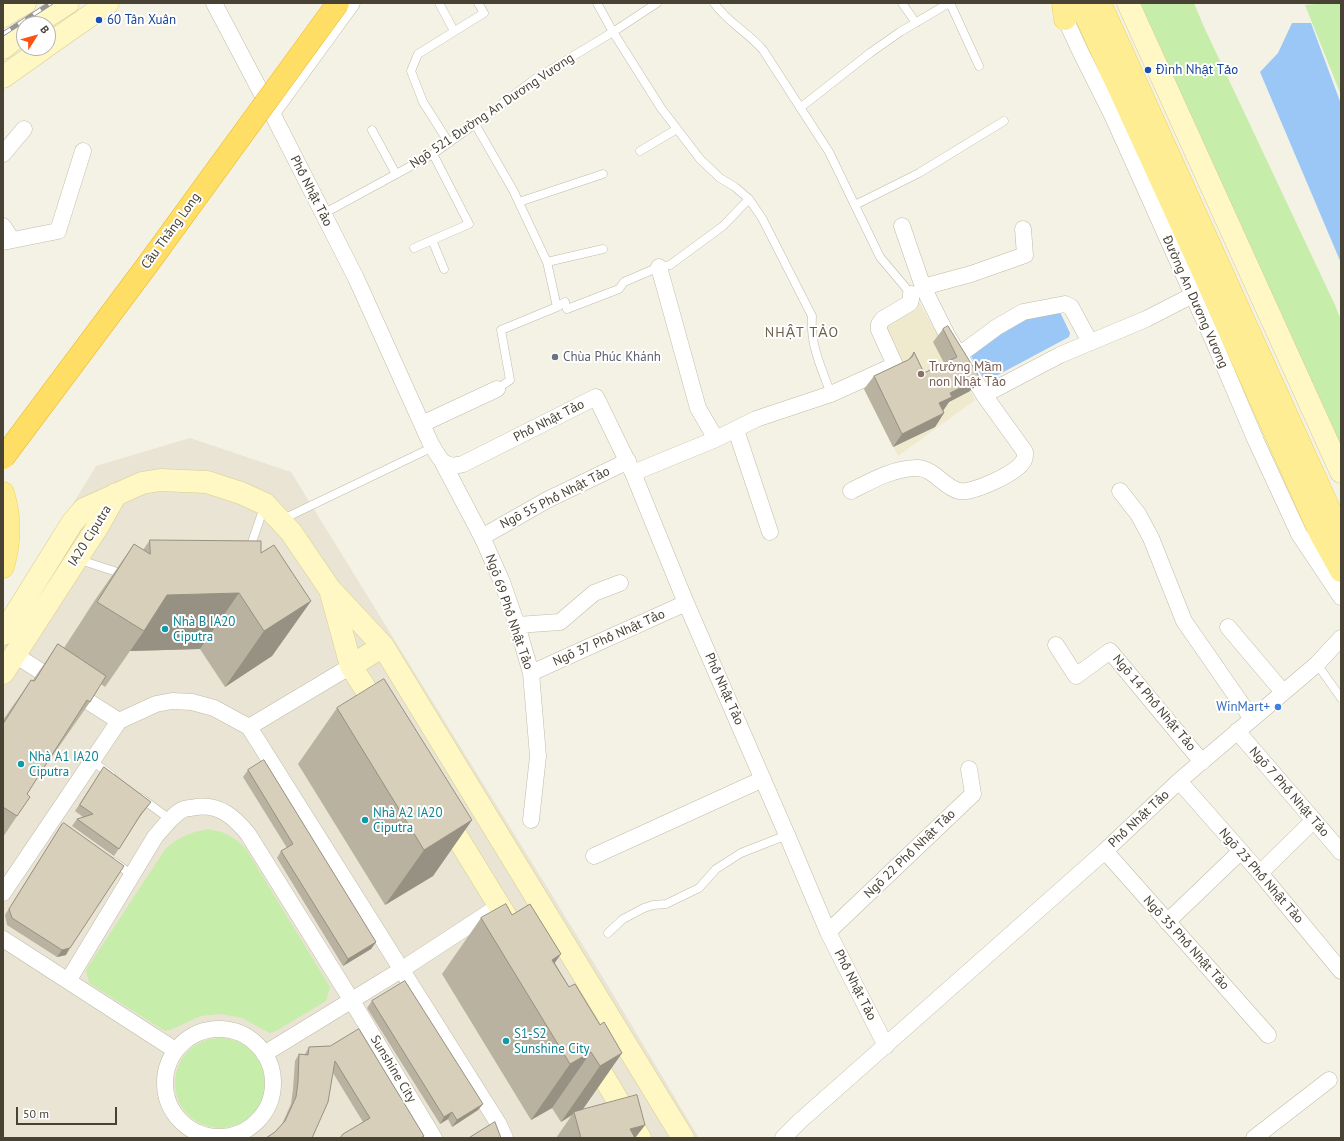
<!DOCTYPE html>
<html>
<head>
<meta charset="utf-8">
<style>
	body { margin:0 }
	#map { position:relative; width:1344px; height:1141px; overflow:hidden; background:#f4f2e5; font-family:"PT Sans",sans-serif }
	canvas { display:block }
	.frame { position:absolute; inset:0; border:4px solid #484234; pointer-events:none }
	.north { position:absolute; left:16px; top:16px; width:40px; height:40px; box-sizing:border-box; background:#fff; border:1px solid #b6b3ae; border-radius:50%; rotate:53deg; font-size:11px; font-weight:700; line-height:16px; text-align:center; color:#484234 }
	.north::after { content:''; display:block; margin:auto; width:14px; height:18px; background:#ff5112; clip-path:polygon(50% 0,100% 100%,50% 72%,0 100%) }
	.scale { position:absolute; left:16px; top:1107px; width:101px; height:18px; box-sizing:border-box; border:2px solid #484234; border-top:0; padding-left:5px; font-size:12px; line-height:14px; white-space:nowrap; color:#484234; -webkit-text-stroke:3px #fff; paint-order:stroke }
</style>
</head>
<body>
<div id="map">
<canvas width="1344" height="1141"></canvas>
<div class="frame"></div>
<div class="north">B</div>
<div class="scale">50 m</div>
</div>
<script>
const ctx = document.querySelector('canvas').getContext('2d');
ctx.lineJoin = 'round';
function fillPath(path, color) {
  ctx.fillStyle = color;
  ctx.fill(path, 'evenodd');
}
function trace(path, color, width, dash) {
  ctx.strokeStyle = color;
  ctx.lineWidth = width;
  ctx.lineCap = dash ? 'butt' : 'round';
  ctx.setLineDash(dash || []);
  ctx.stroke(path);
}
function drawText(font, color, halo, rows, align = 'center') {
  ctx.font = font + ' "PT Sans",sans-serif';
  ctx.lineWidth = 4;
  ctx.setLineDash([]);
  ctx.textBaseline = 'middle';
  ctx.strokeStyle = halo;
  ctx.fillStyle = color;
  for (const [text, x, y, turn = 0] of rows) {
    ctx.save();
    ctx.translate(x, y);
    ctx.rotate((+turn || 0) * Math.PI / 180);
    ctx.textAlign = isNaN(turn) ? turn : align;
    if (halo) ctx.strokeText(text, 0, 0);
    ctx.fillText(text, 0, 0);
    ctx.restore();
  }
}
fillPath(new Path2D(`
	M190,438L291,472L613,994L699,1138H3V618L96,466Z`), '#e9e4d3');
fillPath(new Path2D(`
	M918,300L933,327L939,328L975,400L898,456L861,384L899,365L882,330Z`), '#efe9ce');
fillPath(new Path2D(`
	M1128,3H1194L1204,27L1335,305L1341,320V471Z
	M1327,3H1341V95L1305,5Z
	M208,829C225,832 233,836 246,849L330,987L326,1001L276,1031L270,1033L242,1018L221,1014L201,1016L172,1029L165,1031L89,983L86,970L166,848C179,837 191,832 208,829Z
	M175 1083a45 45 0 1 1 90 0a45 45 0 1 1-90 0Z`), '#c7edaa');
fillPath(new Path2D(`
	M1292,23H1311L1341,104V263L1260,72L1278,53Z
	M1060,312L1070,333L1069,337L996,376L990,378H984L979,371L971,356L1022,318Z`), '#9bc7f7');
const lane = new Path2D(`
	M439,3L454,31
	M597,3L613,32L661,108L700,159L720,178L735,187L749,199L762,218L812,316C810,345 821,367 831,394
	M714,3C729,24 747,31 763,50L829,152L880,257L911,294L913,292
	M902,3L916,23
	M950,3L979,66
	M800,108L870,53L900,32L949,3
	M475,124L513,190L547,262L557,307
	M372,130L396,174
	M449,143L423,102L411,71L418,54L484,13L478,3
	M640,151L677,129
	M519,202L603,174
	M855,205L919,173L1004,121
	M323,214L433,154L475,124L535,79L613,32L657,3
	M432,240L444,269
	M414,248L469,224L433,154
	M547,262L603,249
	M497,389L510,380L501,330L557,307L565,302L567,309L619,289L624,282L659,267L670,265L723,226L749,199
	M281,520L433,447
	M249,551L264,507
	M77,559L117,572H126
	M1317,664L1341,698
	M92,761L111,775
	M141,798L171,820
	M114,862L125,870
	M608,933L623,919L644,908L653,905L666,904L699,888L716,869L741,853L787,835`);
const street = new Path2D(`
	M214,3L272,113L356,278L430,442C439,457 442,470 463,464L596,397L633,473L686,603L787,835L828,932L886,1046
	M1061,10L1081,53L1113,117L1213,340L1256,441L1299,534L1341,597
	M272,113L352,3
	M3,154L24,129
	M3,226L12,240
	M902,226L923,287L948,337L984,395L1060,355L1146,319L1193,295
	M3,242L58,231L83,151
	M659,267L698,408L716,439
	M923,287L971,274L1025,255L1023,229
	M959,355L997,327L1023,312L1065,304L1071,307L1090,342
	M422,424L497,389
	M736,430L770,532
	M443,463L482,537L502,582L517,625L531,673L538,756L531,820
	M633,473L716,439L756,419L831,394L895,365L879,330V324L883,319L910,303L911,299V294
	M851,491C871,481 893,468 917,468C934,468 943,487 959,491C972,494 1014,474 1022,463C1025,460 1025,457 1025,452L984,395
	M1120,491L1138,514L1151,538L1184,621L1252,719
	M482,537L547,500L628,461
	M517,625L560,622L594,593L620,583
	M1228,627L1283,692
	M1056,645L1076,676L1110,651L1202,762
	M15,655L119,721
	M531,673L686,603
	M249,727L351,666
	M1237,731L1341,852
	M1179,781L1260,873L1341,971
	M1105,851L1268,1035
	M594,856L763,779
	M1260,873L1314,820
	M3,893L119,721L156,704L172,701L192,702L214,708L249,727L498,1123L505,1138
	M1167,922L1240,852
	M828,932L973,794L969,769
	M3,939L175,1050
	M68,981L155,837C162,829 174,813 184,809C187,808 193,808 196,807C220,804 234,817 248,834L352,1001L434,1138
	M165 1083a54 54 0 1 1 108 0a54 54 0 1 1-108 0Z
	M264,1054L401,970L499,906
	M783,1138L800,1121L1105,851L1179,781L1317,664L1341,638
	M1254,1138L1329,1080`);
const secondary = new Path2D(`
	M1128,3L1341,472
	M3,16L25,3
	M35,24L68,3
	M48,45L108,3
	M3,48L24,31
	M3,77L44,48
	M331,593L351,666L382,715
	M3,634L72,523L84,509L142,483L160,480L207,482L241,493L265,504L291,532L329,588L383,646L683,1138
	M351,666L383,646
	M3,673L98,526L116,494
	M443,814L516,933
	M589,1052L640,1138`);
const primary = new Path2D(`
	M1063,3L1065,19
	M1080,3L1210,287L1321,535L1341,571
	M1100,3L1341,535
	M3,493C11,518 10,542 3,567`);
trace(lane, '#c1bba7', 9);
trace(street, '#c1bba7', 17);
trace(secondary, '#d8ce90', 23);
trace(primary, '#efd358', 23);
trace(lane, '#fff', 8);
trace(street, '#fff', 16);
trace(secondary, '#fff8c5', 22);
trace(primary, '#ffed94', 22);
const rail = new Path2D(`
	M3,34L51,3`);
trace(rail, '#969696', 4.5);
trace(rail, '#fff', 3, [9]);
const highwayBridge = new Path2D(`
	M3,458L148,264L338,3`);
trace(highwayBridge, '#edbb27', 23, []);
trace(highwayBridge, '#ffde66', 22);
fillPath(new Path2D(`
	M943,329L980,378L970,391L949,402L943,410L944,413L935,427L893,447L864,389L874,376L908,360L914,352L924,373L944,363L933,342Z
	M150,540L261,553L311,601L272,656L225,687L200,649L130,651L105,687L101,684L90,702L51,758L50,757L27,794L17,816L3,837V720L31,680H33L58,644L64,648L95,600L134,544L143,550Z
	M337,708L472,820L433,876L385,905L298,764Z
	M104,767L151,802L139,818L114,856L72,826L77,819L83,817L75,811Z
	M248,770L376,942L371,949L343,966L277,858L281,851L287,848L243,777Z
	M62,824L66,955L57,957L7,925L5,915Z
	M512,915L555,963L569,987L622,1053L583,1109L579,1111L645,1125L635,1138H556L572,1115L561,1122L552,1108L531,1120L442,974L481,918Z
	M372,1001L478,1110L452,1127L448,1119L440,1124L367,1008Z
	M330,1046L424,1136L423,1138H340L363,1122L333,1073L275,1132L282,1124L291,1104L293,1089L295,1061L299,1054H305L309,1047Z`), '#b9b2a0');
fillPath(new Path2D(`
	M980,378L970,391L949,402L943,411L939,403L950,393Z
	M944,413L935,427L893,447L902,434Z
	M239,593L200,649L130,651L144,631L167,595Z
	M311,601L272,656L225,687L264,631Z
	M472,820L433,876L385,905L424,850Z
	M376,942L371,949L343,966L348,959Z
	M70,948L66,955L57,957L62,950Z
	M561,954L530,998L552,960Z
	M591,1052L552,1108L531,1120L570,1064Z
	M622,1053L583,1109L575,1114L574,1112L572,1115L561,1122L600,1066Z
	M483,1104L478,1110L452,1127L457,1120Z
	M452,1112L448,1119L440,1124L444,1117Z
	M645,1125L635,1138H623L630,1129Z`), '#969182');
const building = new Path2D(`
	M948,326L980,378L950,393L952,397L939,403L944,413L902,434L874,376L908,360L912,357L914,352L924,373L957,357L943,329Z
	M150,540L261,541V553L274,545L311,601L264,631L239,593L167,595L144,631L97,602L134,544L150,554Z
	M58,644L106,676L90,702L87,700L27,794L30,797L17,816L3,807V724L31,680L34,681Z
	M384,679L472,820L424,850L337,708Z
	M264,760L376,942L348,959L281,851L293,844L248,770Z
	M104,767L151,802L141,814L119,849L77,819L93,814L80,805Z
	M64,823L124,866L70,948L62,950L12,918L9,909L62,824Z
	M506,904L512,915L530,904L561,954L552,960L569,987L575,984L600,1025L604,1022L622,1053L600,1066L591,1052L570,1064L481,918Z
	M405,981L483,1104L457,1120L452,1112L444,1117L372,1001Z
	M359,1029L424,1136L421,1138H340L343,1134L370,1118L335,1061L328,1102L312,1138H266L275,1132L285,1121L296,1097L298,1082L299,1054L308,1055L309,1047L330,1046Z
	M637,1095L645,1125L630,1129L635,1138H581L574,1112Z
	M495,1122L501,1138H469Z`);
fillPath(building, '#d7cfba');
trace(building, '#969182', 1);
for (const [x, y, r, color] of [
	[99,20,4,"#1a4fb4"],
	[1148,70,4,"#1a4fb4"],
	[555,357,4,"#6b7280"],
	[921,374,4,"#8d6e63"],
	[165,629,4,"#0f9aa8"],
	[1278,707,4,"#3f7fe0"],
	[21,764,4,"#0f9aa8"],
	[365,820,4,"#0f9aa8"],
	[506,1041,4,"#0f9aa8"]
]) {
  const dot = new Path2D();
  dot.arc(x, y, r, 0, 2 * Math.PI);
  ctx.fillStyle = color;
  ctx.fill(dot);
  trace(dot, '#fff', 1.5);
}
drawText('13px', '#164399', '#fff', [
	["60 Tân Xuân",107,20],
	["Đình Nhật Tảo",1156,70]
], 'left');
drawText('13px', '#484234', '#fff', [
	["Ngõ 521 Đường An Dương Vương",492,111,-34],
	["Phố Nhật Tảo",311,191,63],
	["Cầu Thăng Long",171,231,-54],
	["Đường An Dương Vương",1195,302,66],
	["Phố Nhật Tảo",549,421,-27],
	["Ngõ 55 Phố Nhật Tảo",555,498,-27],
	["IA20 Ciputra",90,536,-58],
	["Ngõ 69 Phố Nhật Tảo",509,612,71],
	["Ngõ 37 Phố Nhật Tảo",609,638,-24],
	["Phố Nhật Tảo",724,689,66],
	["Ngõ 14 Phố Nhật Tảo",1154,703,50],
	["Ngõ 7 Phố Nhật Tảo",1289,792,49],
	["Phố Nhật Tảo",1139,819,-43],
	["Ngõ 22 Phố Nhật Tảo",910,854,-44],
	["Ngõ 23 Phố Nhật Tảo",1261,876,49],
	["Ngõ 35 Phố Nhật Tảo",1186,943,48],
	["Phố Nhật Tảo",855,985,63],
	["Sunshine City",393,1069,59]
]);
drawText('13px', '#5b616d', '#fff', [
	["Chùa Phúc Khánh",563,357]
], 'left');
drawText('13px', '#785e54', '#fff', [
	["Trường Mầm",929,367],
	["non Nhật Tảo",929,382]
], 'left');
drawText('13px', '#0d838f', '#fff', [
	["Nhà B IA20",173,622],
	["Ciputra",173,637],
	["Nhà A1 IA20",29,757],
	["Ciputra",29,772],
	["Nhà A2 IA20",373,813],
	["Ciputra",373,828],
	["S1-S2",514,1034],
	["Sunshine City",514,1049]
], 'left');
drawText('13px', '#366cbe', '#fff', [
	["WinMart+",1270,707]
], 'right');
ctx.letterSpacing = '1px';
drawText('14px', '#6c624a', '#fff', [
	["NHẬT TẢO",802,333]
]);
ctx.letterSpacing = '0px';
</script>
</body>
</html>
